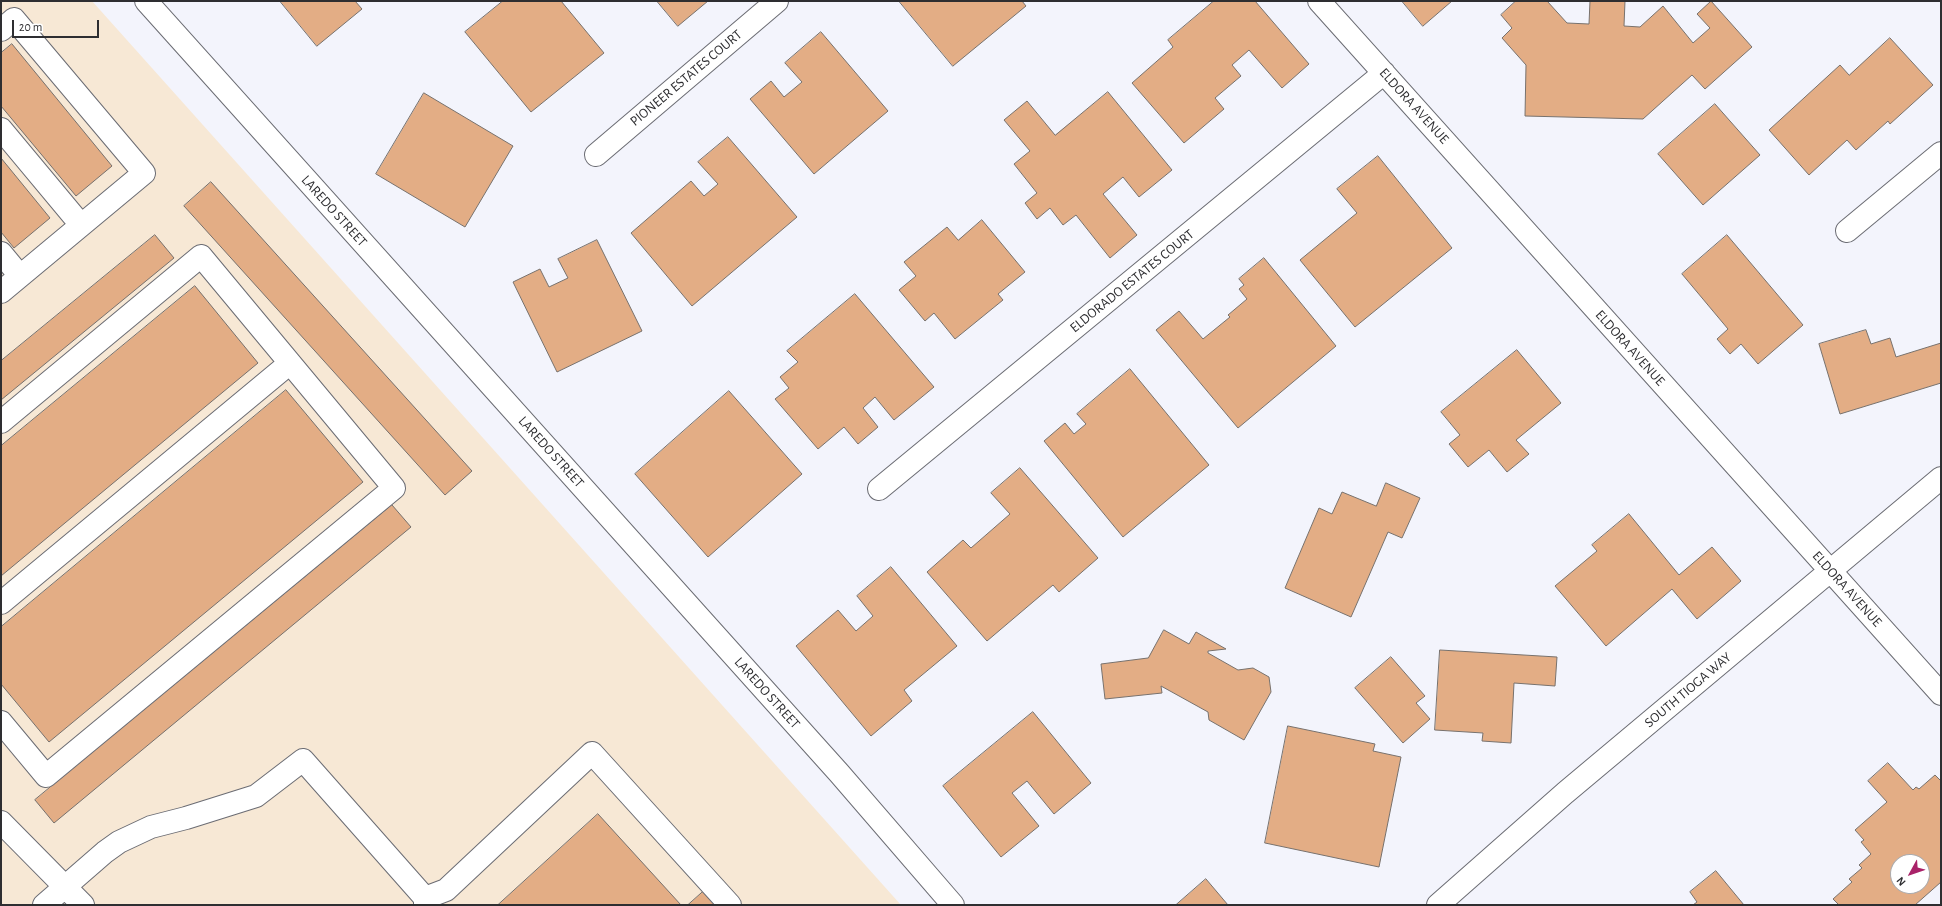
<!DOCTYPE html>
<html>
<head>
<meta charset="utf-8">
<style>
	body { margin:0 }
	#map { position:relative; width:1942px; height:906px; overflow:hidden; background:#f3f4fc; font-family:"Alegreya Sans",sans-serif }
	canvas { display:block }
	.frame { position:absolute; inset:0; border:2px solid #2e2e31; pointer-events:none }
	.north { position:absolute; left:1890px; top:854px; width:40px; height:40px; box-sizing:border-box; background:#fff; border:1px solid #ababad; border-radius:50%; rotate:230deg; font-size:11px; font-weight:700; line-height:16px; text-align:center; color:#2e2e31 }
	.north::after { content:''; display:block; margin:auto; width:14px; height:18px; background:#a92269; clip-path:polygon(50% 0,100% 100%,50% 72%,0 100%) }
	.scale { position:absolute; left:12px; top:20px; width:87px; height:18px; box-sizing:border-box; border:2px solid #2e2e31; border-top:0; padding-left:5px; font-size:12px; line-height:14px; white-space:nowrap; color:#2e2e31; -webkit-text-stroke:3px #fff; paint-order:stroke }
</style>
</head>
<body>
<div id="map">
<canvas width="1942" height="906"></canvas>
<div class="frame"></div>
<div class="north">N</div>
<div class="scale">20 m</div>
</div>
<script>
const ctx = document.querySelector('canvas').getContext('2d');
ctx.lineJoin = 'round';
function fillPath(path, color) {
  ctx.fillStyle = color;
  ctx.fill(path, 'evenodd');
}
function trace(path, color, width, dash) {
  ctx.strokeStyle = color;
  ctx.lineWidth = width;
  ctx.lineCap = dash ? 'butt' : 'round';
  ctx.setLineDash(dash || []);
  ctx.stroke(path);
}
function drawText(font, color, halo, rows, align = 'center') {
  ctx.font = font + ' "Alegreya Sans",sans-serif';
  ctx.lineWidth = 3.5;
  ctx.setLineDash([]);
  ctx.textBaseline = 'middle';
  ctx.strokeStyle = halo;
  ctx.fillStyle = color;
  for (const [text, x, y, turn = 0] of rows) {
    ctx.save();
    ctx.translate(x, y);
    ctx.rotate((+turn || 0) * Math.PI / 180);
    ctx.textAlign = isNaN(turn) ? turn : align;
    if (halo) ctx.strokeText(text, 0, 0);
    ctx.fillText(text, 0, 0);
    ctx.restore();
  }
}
fillPath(new Path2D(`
	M1,1H92L901,905H1Z`), '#f7e8d5');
const building = new Path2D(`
	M280,1H355L362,9L317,46Z
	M503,1H561L604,53L531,112L465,32Z
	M657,1H708L678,26Z
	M899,1H1022L1026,6L953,66Z
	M1214,1H1255L1309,64L1282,88L1249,50L1232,65L1241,76L1215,98L1224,109L1184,143L1132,83L1173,47L1168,40Z
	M1402,1H1452L1423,26Z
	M1516,1H1547L1567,23L1589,24L1590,1H1625L1624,26L1640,27L1663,6L1693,43L1710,28L1697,14L1711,1L1752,47L1705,89L1692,75L1643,119L1525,116L1526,65L1502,38L1512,28L1501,15Z
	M821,32L888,111L814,174L750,99L771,81L784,97L802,82L785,63Z
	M1890,38L1933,85L1890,124L1888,121L1856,150L1847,140L1809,175L1769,130L1840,65L1849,75Z
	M12,44L112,166L76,196L1,106V53Z
	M1108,92L1172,170L1139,197L1123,177L1103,194L1137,235L1110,258L1076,215L1063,225L1050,208L1037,219L1025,203L1037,193L1014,164L1030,151L1004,120L1027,101L1055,135Z
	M424,93L513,146L465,227L376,174Z
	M1715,104L1760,155L1703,205L1658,154Z
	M728,137L797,217L692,306L631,233L691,181L704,196L718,184L698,162Z
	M1378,156L1452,248L1355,327L1300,260L1357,213L1337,189Z
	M1,158L50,218L14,248L1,232Z
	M211,182L472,471L445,495L184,206Z
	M982,220L1025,272L998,294L1003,300L955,339L934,313L925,321L899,290L916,276L904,262L947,227L958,240Z
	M155,235L174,258L1,400V361Z
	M1727,235L1803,325L1758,364L1741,344L1730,354L1717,339L1728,329L1682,274Z
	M597,240L642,331L557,372L513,282L540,269L549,287L568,278L558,259Z
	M1264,258L1336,346L1238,428L1156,330L1179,311L1203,339L1230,317L1228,315L1247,299L1239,289L1244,285L1239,279Z
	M195,286L258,363L1,576V446Z
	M855,294L934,387L894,420L875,397L863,408L878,427L858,444L844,427L818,449L775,399L789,388L780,377L798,362L787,351Z
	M1866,330L1871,344L1890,338L1896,357L1941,343V383L1840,414L1819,344Z
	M1517,350L1561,403L1516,440L1529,454L1507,472L1489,450L1468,467L1449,444L1460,435L1441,412Z
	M1130,369L1209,465L1123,537L1044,441L1065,423L1074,434L1086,424L1077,414Z
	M286,390L363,482L49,742L1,684V627Z
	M729,391L802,474L708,557L635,474Z
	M1020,468L1098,558L1059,592L1053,585L987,641L927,572L963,540L971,548L1010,514L991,493Z
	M1386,483L1420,498L1402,538L1388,532L1351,617L1285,588L1319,508L1332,514L1342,492L1376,506Z
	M392,505L411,527L54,823L35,800Z
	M1629,514L1679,575L1712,547L1741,581L1697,619L1672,589L1606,646L1555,586L1597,551L1592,545Z
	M891,567L957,646L904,690L912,701L871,736L796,646L838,610L856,631L873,616L857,596Z
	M1164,630L1189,644L1196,632L1226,649L1208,651V653L1238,670L1253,668L1269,677L1271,692L1244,740L1209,720L1208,712L1161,686L1162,693L1105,699L1101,664L1148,658Z
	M1440,650L1557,657L1555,686L1514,683L1511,743L1482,741L1483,733L1435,730Z
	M1391,657L1425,696L1416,703L1430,719L1403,743L1355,688Z
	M1033,712L1091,783L1054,814L1027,781L1012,793L1039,826L1001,857L943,786Z
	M1288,726L1375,744L1373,751L1401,757L1379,867L1265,843Z
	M1888,763L1913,790L1916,787L1919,789L1935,775L1941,781V882L1915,905H1839L1833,899L1852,882L1849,879L1862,868L1859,865L1871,854L1861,842L1864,840L1855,830L1887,802L1868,781ZM1898,862H1922V886H1898Z
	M598,814L681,905H498Z
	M1716,871L1744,905H1693L1697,902L1690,892Z
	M1206,879L1228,905H1176Z
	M705,890L718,905H688Z`);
fillPath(building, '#e3ad85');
trace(building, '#77716d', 1);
const minor = new Path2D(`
	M146,1L839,773L953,905
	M1319,1L1941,694
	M1,30L14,19L144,173L1,292
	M1,129L81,225
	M596,155L777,1
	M1847,231L1941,153
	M1,253L20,276
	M1,422L201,256L290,363
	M879,489L1384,73
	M1,603L290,363L394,488L46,776L1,722
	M1,822L83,905
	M425,898L446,890L592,753L730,905
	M44,905L105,852L119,842L151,827L186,818L256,796L303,760L425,898V905
	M1438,905L1565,793L1941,478`);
trace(minor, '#6b6c73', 24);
trace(minor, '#fff', 22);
drawText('14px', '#2e2e31', '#fff', [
	["PIONEER ESTATES COURT",686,78,-40],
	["ELDORA AVENUE",1414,106,48],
	["LAREDO STREET",334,211,48],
	["ELDORADO ESTATES COURT",1132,281,-39],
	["ELDORA AVENUE",1630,348,48],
	["LAREDO STREET",551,452,48],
	["ELDORA AVENUE",1847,589,48],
	["SOUTH TIOGA WAY",1688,690,-40],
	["LAREDO STREET",767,693,48]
]);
</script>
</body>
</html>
